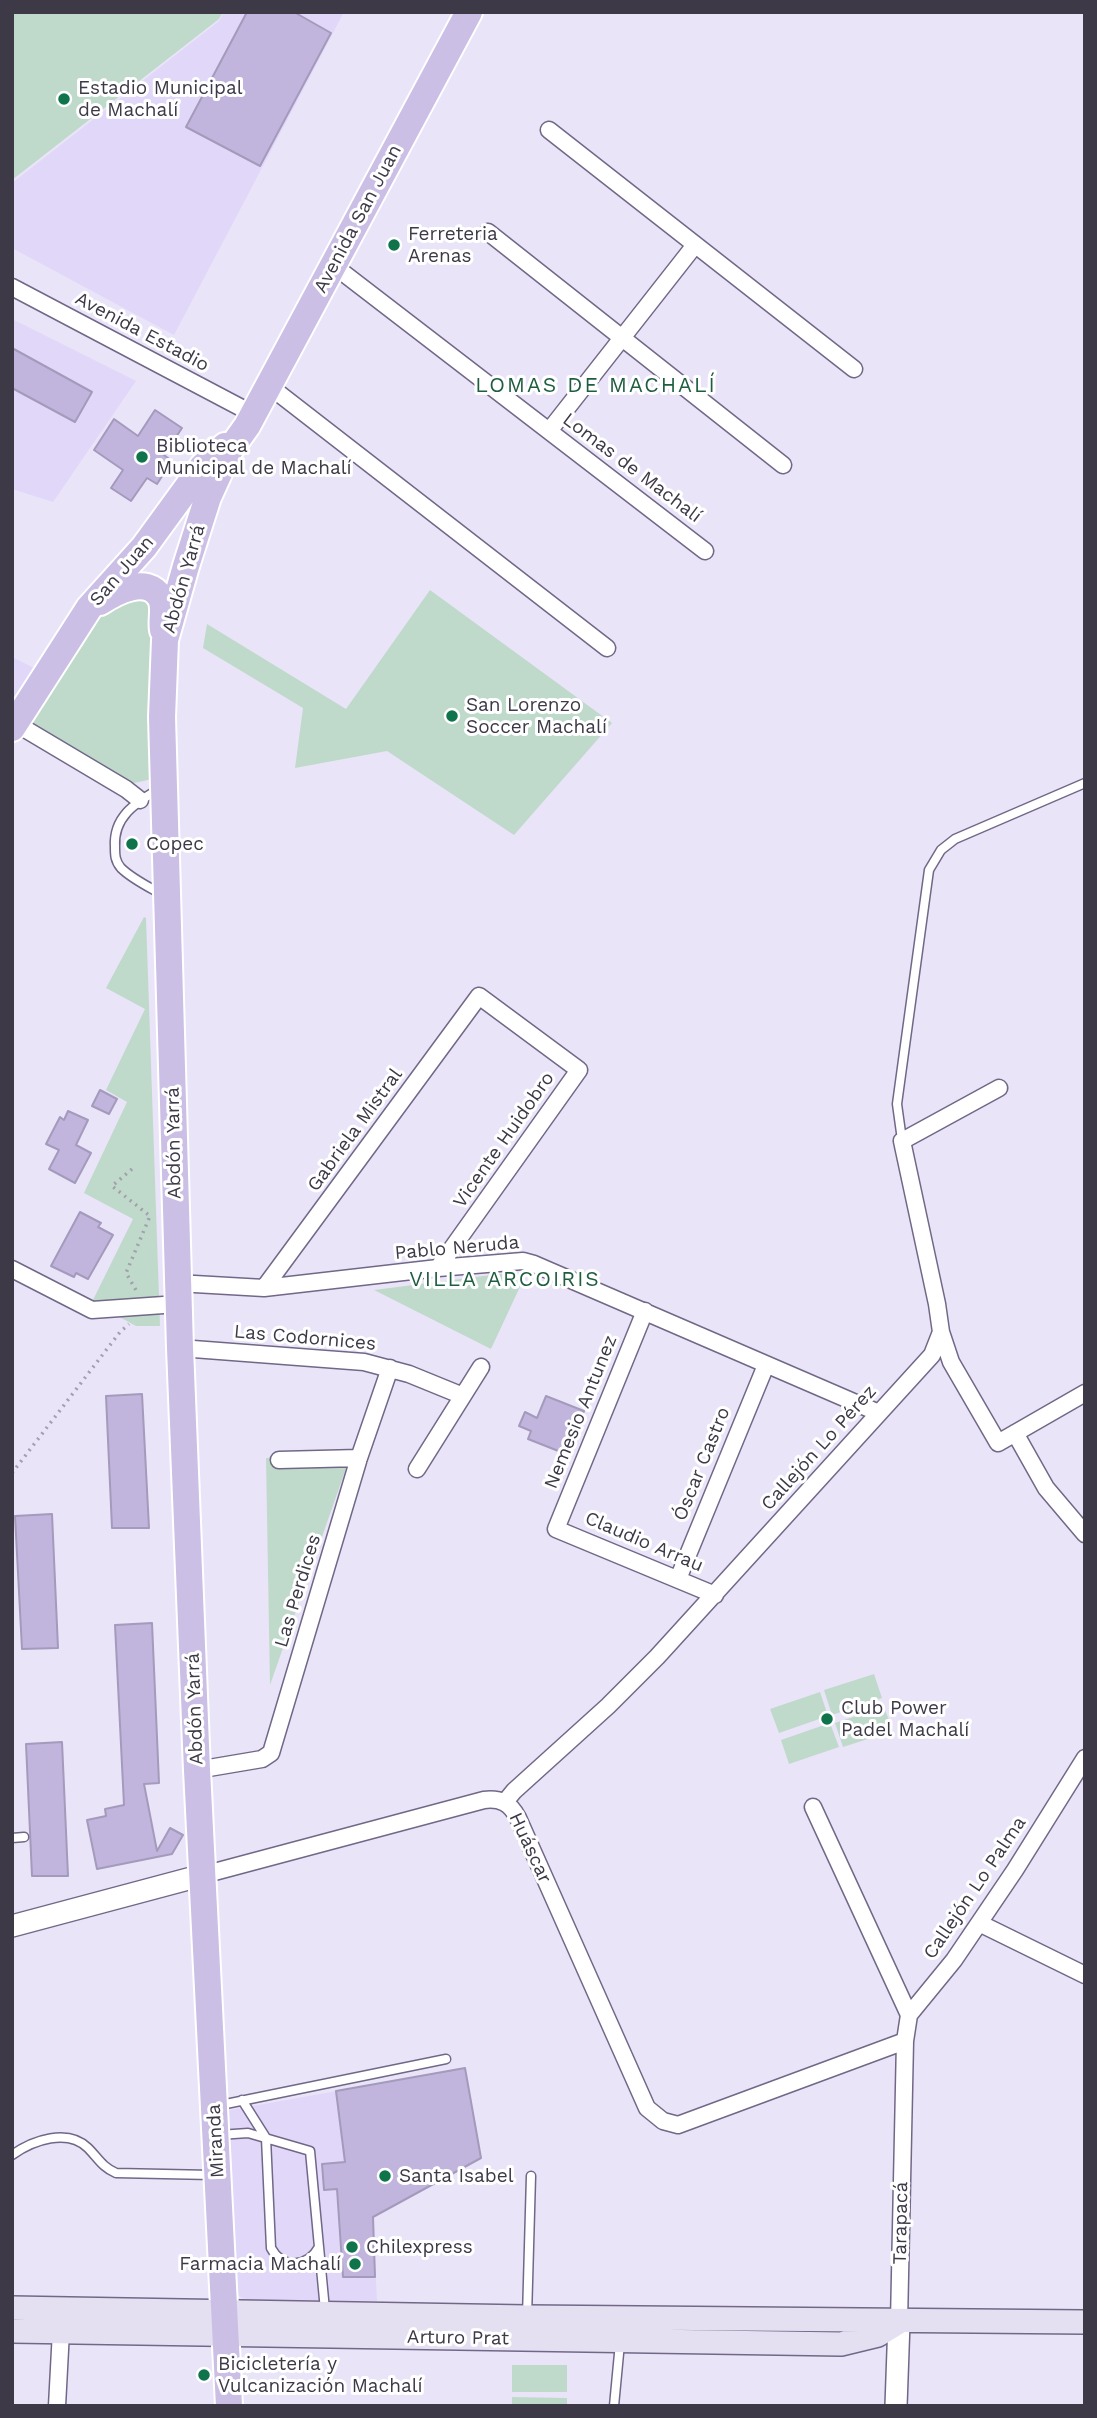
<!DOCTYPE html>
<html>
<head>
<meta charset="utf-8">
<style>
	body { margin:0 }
	#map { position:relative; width:1097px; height:2418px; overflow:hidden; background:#eae4f9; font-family:"Work Sans",sans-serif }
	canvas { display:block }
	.frame { position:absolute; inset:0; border:14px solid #3d3947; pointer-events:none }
</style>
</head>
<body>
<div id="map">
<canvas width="1097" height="2418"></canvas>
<div class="frame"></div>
</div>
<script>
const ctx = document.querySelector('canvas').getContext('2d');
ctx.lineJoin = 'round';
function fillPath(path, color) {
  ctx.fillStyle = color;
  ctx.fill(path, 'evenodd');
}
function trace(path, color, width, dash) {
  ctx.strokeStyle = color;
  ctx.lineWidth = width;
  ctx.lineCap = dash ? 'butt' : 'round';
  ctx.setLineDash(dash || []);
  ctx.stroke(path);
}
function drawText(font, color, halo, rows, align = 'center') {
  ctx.font = font + ' "Work Sans",sans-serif';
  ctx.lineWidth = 6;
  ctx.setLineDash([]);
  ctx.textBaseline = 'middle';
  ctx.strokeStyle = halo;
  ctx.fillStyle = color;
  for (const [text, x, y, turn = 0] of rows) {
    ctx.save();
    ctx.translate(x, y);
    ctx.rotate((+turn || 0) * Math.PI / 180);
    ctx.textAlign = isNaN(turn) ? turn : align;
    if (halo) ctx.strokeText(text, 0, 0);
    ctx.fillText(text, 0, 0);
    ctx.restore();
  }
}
fillPath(new Path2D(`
	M224,12H344L174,335L12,248V183L219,21Z
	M12,319L136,381L53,502L12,489Z
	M12,657L38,670L12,710Z
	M465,2068L481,2158L373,2217L377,2301L250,2300L242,2298L233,2291L225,2111Z`), '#e1d7f9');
fillPath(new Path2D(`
	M12,12H223L219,19L12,180Z
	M430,590L612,723L514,835L387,751L295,768L303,708L203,648L207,624L346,709Z
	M119,594L157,601L158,647L149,691L152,779L130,784L26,725L102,610Z
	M144,917L146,918L160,1326H136L92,1302L133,1219L84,1193L127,1102L106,1090L145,1009L106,988Z
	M515,1272L525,1276L491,1349L374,1290Z
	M350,1457L270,1685L266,1458Z
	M874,1674L882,1698L832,1715L824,1690Z
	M820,1692L828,1716L779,1733L770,1709Z
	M884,1707L893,1731L843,1747L835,1723Z
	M830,1723L839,1747L789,1764L781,1740Z
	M512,2365H567V2392H512Z
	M512,2397L567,2398V2406H512Z`), '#bfdaca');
const building = new Path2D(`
	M247,12H294L331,33L260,166L186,127Z
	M12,348L92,392L75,422L12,388Z
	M155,410L182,428L164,455L172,461L157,484L147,478L131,501L111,488L123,470L94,450L114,419L138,436Z
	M100,1090L117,1099L109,1114L92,1106Z
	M68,1111L88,1120L76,1145L91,1153L75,1183L49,1169L59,1150L46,1144L60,1117L64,1120Z
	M80,1212L101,1223L98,1227L113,1235L88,1279L76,1273L74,1277L51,1266Z
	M142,1394L149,1528H112L106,1396Z
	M546,1396L584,1411L566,1454L528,1439L531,1431L519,1426L525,1412L537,1418Z
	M52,1514L58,1648L22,1649L15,1516Z
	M152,1623L159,1783L144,1784L157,1851L170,1828L183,1835L172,1854L97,1869L87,1820L106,1816L105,1809L124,1805L115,1625Z
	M62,1742L68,1876H32L26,1744Z
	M465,2068L481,2158L373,2217L375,2277H343L337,2189L324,2190L322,2164L345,2162L336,2091Z`);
fillPath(building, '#c1b5dd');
trace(building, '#a49abb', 2);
const service = new Path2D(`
	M159,789C135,803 113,817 115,847C115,855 115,861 121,868C132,879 149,887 163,895
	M902,1140L897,1104L929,870L941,850L955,839L1085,783
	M12,1838L24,1837
	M216,2106L446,2059
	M219,2135L248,2133L310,2151L319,2247C308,2267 283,2270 271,2248L266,2138L242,2100
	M12,2155C33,2140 68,2128 88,2148C98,2158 102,2167 116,2173L212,2175
	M319,2247L325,2310
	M527,2317L531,2176
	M614,2406L620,2343`);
const minor = new Path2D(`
	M549,130L854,369
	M488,232L783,465
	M333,265L705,551
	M12,287L253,414
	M268,385L607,648
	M549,431L695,245
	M15,723L126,789L140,800
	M12,1269L92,1310L178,1304
	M177,1283L264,1288L438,1268L523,1261L534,1264L879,1413
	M264,1288L479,996L579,1070L438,1268
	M645,1311L556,1529L715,1595
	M941,1332L951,1362L998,1443L1085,1393
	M180,1348L364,1362L409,1374L463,1396
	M1015,1433L1046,1488L1085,1534
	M279,1460L359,1458
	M417,1469L481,1367
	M678,1579L766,1365
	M197,1770L262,1759L271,1753L359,1458L390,1368
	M505,1802L514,1791L608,1706L657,1657L932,1355L941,1332L937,1304L902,1141L999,1088
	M813,1807L909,2015
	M203,1875L484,1800C501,1798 510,1803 518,1818L647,2108L663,2121L678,2125L905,2041
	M979,1923L1085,1975
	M899,2322L905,2041L909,2015L954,1960L1015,1870L1085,1758
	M57,2406L61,2331`);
const tertiary = new Path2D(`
	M12,1926L203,1875
	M896,2406L899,2322`);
const secondary = new Path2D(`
	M12,2308L527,2317L1085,2322
	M12,2331L841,2344L878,2335L896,2324`);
const primary = new Path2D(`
	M100,602C115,592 147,575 160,597C166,606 161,620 163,630
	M12,728L89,608L144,547L203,466L225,446
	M229,2406L197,1770L180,1348L162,717L165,640L186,566L208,497L229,451L247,426L469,12`);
trace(service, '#716887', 11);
trace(minor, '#716887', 19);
trace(tertiary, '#716887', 24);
trace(secondary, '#716887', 26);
trace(primary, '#fff', 30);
trace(new Path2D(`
	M132,1169L112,1186L150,1216L126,1273L136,1290
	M12,1473L120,1332L129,1324`), '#a39eb0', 3.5, [2, 5]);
trace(service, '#fff', 8);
trace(minor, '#fff', 16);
trace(tertiary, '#fff', 21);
trace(secondary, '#e5dff2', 23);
trace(primary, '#cbbfe5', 26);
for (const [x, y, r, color] of [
	[64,99,7,"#0f744b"],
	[394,245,7,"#0f744b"],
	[142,457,7,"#0f744b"],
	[452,716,7,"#0f744b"],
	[132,844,7,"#0f744b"],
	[827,1719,7,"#0f744b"],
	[385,2176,7,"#0f744b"],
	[352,2247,7,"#0f744b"],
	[355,2264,7,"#0f744b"],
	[204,2375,7,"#0f744b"]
]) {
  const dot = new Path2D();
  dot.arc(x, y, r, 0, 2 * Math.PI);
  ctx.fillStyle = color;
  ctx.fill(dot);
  trace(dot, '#fff', 2.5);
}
drawText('19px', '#3d3947', '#fff', [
	["Estadio Municipal",78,88],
	["de Machalí",78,110],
	["Ferreteria",408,234],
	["Arenas",408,256],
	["Biblioteca",156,446],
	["Municipal de Machalí",156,468],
	["San Lorenzo",466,705],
	["Soccer Machalí",466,727],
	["Copec",146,844],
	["Club Power",841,1708],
	["Padel Machalí",841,1730],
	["Santa Isabel",399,2176],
	["Chilexpress",366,2247],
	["Farmacia Machalí",341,2264,"right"],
	["Bicicletería y",218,2364],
	["Vulcanización Machalí",218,2386]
], 'left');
drawText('19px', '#3d3947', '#fff', [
	["Avenida San Juan",358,219,-62],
	["Avenida Estadio",142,332,28],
	["Lomas de Machalí",632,468,37],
	["San Juan",122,571,-49],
	["Abdón Yarrá",184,579,-74],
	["Gabriela Mistral",355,1130,-54],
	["Vicente Huidobro",504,1140,-55],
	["Abdón Yarrá",174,1143,-91],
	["Pablo Neruda",457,1248,-5],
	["Las Codornices",305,1338,5],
	["Nemesio Antunez",581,1412,-68],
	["Callejón Lo Pérez",819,1448,-48],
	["Óscar Castro",702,1464,-68],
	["Claudio Arrau",644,1542,23],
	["Las Perdices",298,1591,-73],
	["Abdón Yarrá",195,1709,-92],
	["Huáscar",530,1848,65],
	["Callejón Lo Palma",975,1888,-56],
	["Miranda",216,2141,-93],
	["Tarapacá",901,2223,-89],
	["Arturo Prat",458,2338,1]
]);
ctx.letterSpacing = '2px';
drawText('21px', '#1f5d40', '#fff', [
	["LOMAS DE MACHALÍ",596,386],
	["VILLA ARCOIRIS",505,1280]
]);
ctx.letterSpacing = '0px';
</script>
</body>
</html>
